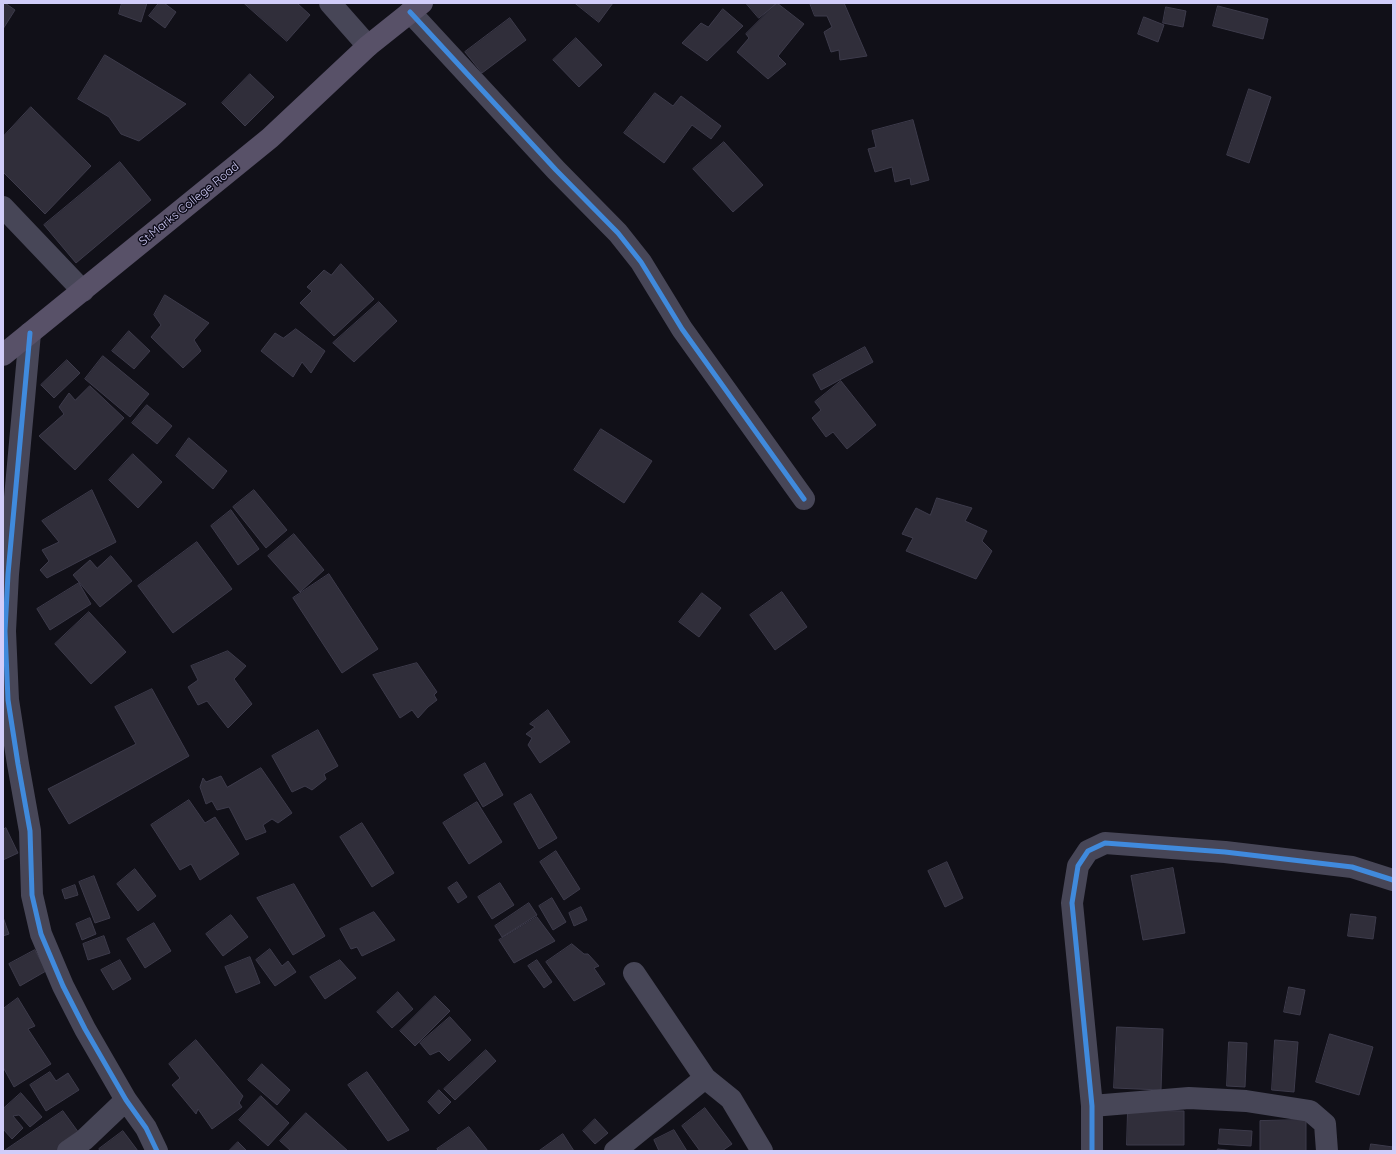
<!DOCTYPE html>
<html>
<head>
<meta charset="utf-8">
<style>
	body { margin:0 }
	#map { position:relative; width:1396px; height:1154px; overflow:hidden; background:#111018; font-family:Quicksand,sans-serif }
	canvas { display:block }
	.frame { position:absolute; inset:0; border:4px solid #d1cdf9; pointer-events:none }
</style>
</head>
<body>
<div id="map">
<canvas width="1396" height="1154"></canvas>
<div class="frame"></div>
</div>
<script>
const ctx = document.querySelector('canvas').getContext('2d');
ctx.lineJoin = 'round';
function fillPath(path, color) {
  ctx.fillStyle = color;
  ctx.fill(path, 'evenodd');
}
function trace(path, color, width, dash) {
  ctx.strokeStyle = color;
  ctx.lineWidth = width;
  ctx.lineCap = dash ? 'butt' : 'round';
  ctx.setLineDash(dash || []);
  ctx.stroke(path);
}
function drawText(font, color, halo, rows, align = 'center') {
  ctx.font = font + ' Quicksand,sans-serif';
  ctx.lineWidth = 3;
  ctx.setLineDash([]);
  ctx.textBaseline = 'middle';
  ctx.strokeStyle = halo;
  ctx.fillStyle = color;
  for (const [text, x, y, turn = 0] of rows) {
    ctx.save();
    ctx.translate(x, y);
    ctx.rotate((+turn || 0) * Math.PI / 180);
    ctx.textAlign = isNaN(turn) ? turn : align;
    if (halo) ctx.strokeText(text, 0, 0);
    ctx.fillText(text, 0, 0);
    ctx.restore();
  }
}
const building = new Path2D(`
	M3,3H5L15,10L3,29Z
	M122,3H147L141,22L119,14Z
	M159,3H164L176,12L165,28L149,16Z
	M244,3H297L310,15L287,41Z
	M575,3H613L599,22Z
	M746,3H777L759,18Z
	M777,3L804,24L778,56L786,64L768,79L737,52L749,38L746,34Z
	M810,3H844L867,56L840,60L839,50L831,52L824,32L832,27L827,16H815Z
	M1218,6L1268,19L1263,39L1213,26Z
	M1166,7L1186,11L1183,27L1163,23Z
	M723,9L743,26L707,61L682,43L701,23L708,27Z
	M1144,17L1164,25L1158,42L1138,34Z
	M510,18L526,40L482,73L465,52Z
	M576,38L602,65L579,87L553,60Z
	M105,55L186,104L139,141L121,134L109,117L78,99Z
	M250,74L274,97L245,126L222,103Z
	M1249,89L1271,97L1249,163L1227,155Z
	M655,93L673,106L681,96L721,126L711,139L692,125L664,163L624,133Z
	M31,107L91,166L45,214L3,172V137Z
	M913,120L929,180L911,185L910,178L895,182L892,167L875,172L868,149L876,147L872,131Z
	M724,142L763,185L733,212L693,169Z
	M120,162L151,200L76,263L44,225Z
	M341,264L374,299L334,336L300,303L312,291L307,287L324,270L331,275Z
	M165,295L209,323L194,340L201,351L183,368L151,337L161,325L154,315Z
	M379,302L397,321L354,362L333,343Z
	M296,329L325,351L311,373L302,362L293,377L261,351L275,333L283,338Z
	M129,331L150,351L134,369L112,351Z
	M865,347L873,362L821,390L813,375Z
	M103,356L149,394L130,417L85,379Z
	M67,360L80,373L54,398L41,385Z
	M841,381L876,425L847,449L833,432L826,437L812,418L821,410L815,402Z
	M90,386L124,418L75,470L39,436L64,414L59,407L69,393L75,400Z
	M147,405L172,426L157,444L132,423Z
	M601,429L652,461L624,503L574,470Z
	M189,438L227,471L213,489L176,456Z
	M133,454L162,482L138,508L109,480Z
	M92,490L116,542L47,578L40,570L49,561L42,550L59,542L42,521Z
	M254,490L287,530L266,548L233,507Z
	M937,498L972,508L965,521L987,531L982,541L992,551L976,579L906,551L913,538L902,534L916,508L930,515Z
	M231,510L259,549L238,565L211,526Z
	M294,534L324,570L300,592L268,556Z
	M197,542L232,589L173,633L138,586Z
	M111,556L132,581L100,607L73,575L90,560L97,568Z
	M329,574L378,649L342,673L293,598Z
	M79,583L91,604L50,630L37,609Z
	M782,592L807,627L775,650L750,615Z
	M702,593L721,608L699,637L679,622Z
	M89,612L126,652L91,684L55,644Z
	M228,651L246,666L234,679L252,704L228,728L207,701L198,705L188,687L198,680L191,666Z
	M417,663L437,692L434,695L437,700L428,707L418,718L412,710L400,718L373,675Z
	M152,689L189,756L69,824L48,789L136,744L115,707Z
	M548,710L570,742L540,763L528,745L532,738L526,734L535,727L530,724Z
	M318,730L338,766L324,774L326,779L312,790L305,786L292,792L272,756Z
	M485,763L503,795L483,807L464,775Z
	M261,768L292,813L278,823L272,819L263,825L266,832L246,840L229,807L217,810L212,801L206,804L200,787L203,778L206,782L221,776L227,787Z
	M531,794L557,838L539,849L514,804Z
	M189,800L205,823L215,817L239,854L200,880L191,864L180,870L151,825Z
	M477,802L502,842L469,864L443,823Z
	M362,823L394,873L372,887L340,837Z
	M6,828L18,853L3,860V830Z
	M556,851L580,889L564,900L540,862Z
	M947,862L963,898L945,907L928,871Z
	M1173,868L1185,933L1143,940L1131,876Z
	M135,869L156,896L138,911L117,884Z
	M94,876L110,918L95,923L79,882Z
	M457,882L467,897L458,903L448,888Z
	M500,883L514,905L492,919L478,897Z
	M294,884L325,936L293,955L257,898Z
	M75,885L78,895L65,899L62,890Z
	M552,898L566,922L553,930L539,906Z
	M529,903L537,915L502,937L495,926Z
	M581,907L587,920L574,926L569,913Z
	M374,912L395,940L362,956L357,947L351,949L340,929Z
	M1351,914L1376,917L1373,939L1348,936Z
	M231,915L248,937L223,956L206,934Z
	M3,917L9,934L3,936Z
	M537,917L555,941L514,963L499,940Z
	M90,918L96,934L82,940L76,924Z
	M154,923L171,951L145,968L127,939Z
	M104,936L110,953L88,960L83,944Z
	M572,944L584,954H588L599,966L594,968L605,984L574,1001L546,962Z
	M270,949L282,966L288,961L296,972L275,986L256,960Z
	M35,950L46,971L20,986L9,964Z
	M250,957L260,983L236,993L225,967Z
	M120,960L131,979L113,990L101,970Z
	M340,960L356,978L325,999L310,977Z
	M537,960L552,982L544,988L528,966Z
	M1289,987L1305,990L1300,1015L1284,1012Z
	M398,992L413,1009L392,1028L377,1012Z
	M435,996L450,1011L415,1046L400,1031Z
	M18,998L35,1026L28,1029L51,1064L14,1087L3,1067V1009Z
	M450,1017L471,1040L449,1061L439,1051L430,1055L420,1043Z
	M1117,1027L1163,1029L1161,1090L1114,1088Z
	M1330,1034L1373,1047L1359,1095L1316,1082Z
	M196,1040L243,1096L239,1103L242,1107L212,1129L198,1109L196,1114L172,1085L180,1078L169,1064Z
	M1275,1040L1298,1042L1294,1092L1272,1090Z
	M1229,1042L1247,1043L1245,1087L1227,1086Z
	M486,1050L496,1061L455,1100L444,1089Z
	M262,1064L290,1090L277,1105L248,1080Z
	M50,1072L56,1081L68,1073L79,1090L46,1111L30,1085Z
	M367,1072L409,1130L388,1141L348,1085Z
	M439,1090L451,1102L439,1114L428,1102Z
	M21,1093L42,1117L30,1127L19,1115L13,1116L23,1128L12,1139L3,1129V1109Z
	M261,1096L289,1123L268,1146L239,1120Z
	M705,1108L732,1144L722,1151H700L682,1126Z
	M1128,1110L1184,1111V1145H1127Z
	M63,1111L84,1140L68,1151H4Z
	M306,1113L348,1151H291L280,1141Z
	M595,1119L608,1133L595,1144L583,1131Z
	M1306,1120V1151H1260V1121Z
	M469,1127L488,1151H439L437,1149Z
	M1220,1129L1252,1131L1251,1146L1219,1144Z
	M674,1130L687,1151H659L654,1140Z
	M123,1131L138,1151H100L99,1149Z
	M563,1134L574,1151H539Z
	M238,1142L247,1151H229Z
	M1371,1144L1393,1147V1151H1370Z
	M1218,1149L1234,1151H1217Z`);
fillPath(building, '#302e3a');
trace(building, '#3d3b4b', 1);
trace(new Path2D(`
	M330,3L368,46
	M410,12L556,170L618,233L641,262L682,329L804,499
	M3,207L83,291
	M30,333L8,574L5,631L8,700L18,764L30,831L32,895L41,934L63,986L85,1029L126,1100L146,1128L157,1151
	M634,973L705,1078L731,1099L762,1151
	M1092,1106L1189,1098L1246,1101L1310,1111L1325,1124L1327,1151
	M68,1151L84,1140L126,1100
	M615,1151L705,1078
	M1092,1151V1106L1072,903L1078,866L1088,851L1105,843L1225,852L1352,867L1393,880`), '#474657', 22);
trace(new Path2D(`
	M3,355L270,138L368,46L422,3`), '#585168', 22);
trace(new Path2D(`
	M410,12L556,170L618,233L641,262L682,329L804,499
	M30,333L8,574L5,631L8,700L18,764L30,831L32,895L41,934L63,986L85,1029L126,1100L146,1128L157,1151
	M1092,1151V1106L1072,903L1078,866L1088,851L1105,843L1225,852L1352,867L1393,880`), '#408adc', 5);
drawText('12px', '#d1cdf9', '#0f0d1b', [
	["St.Marks College Road",189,204,-39]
]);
</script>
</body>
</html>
